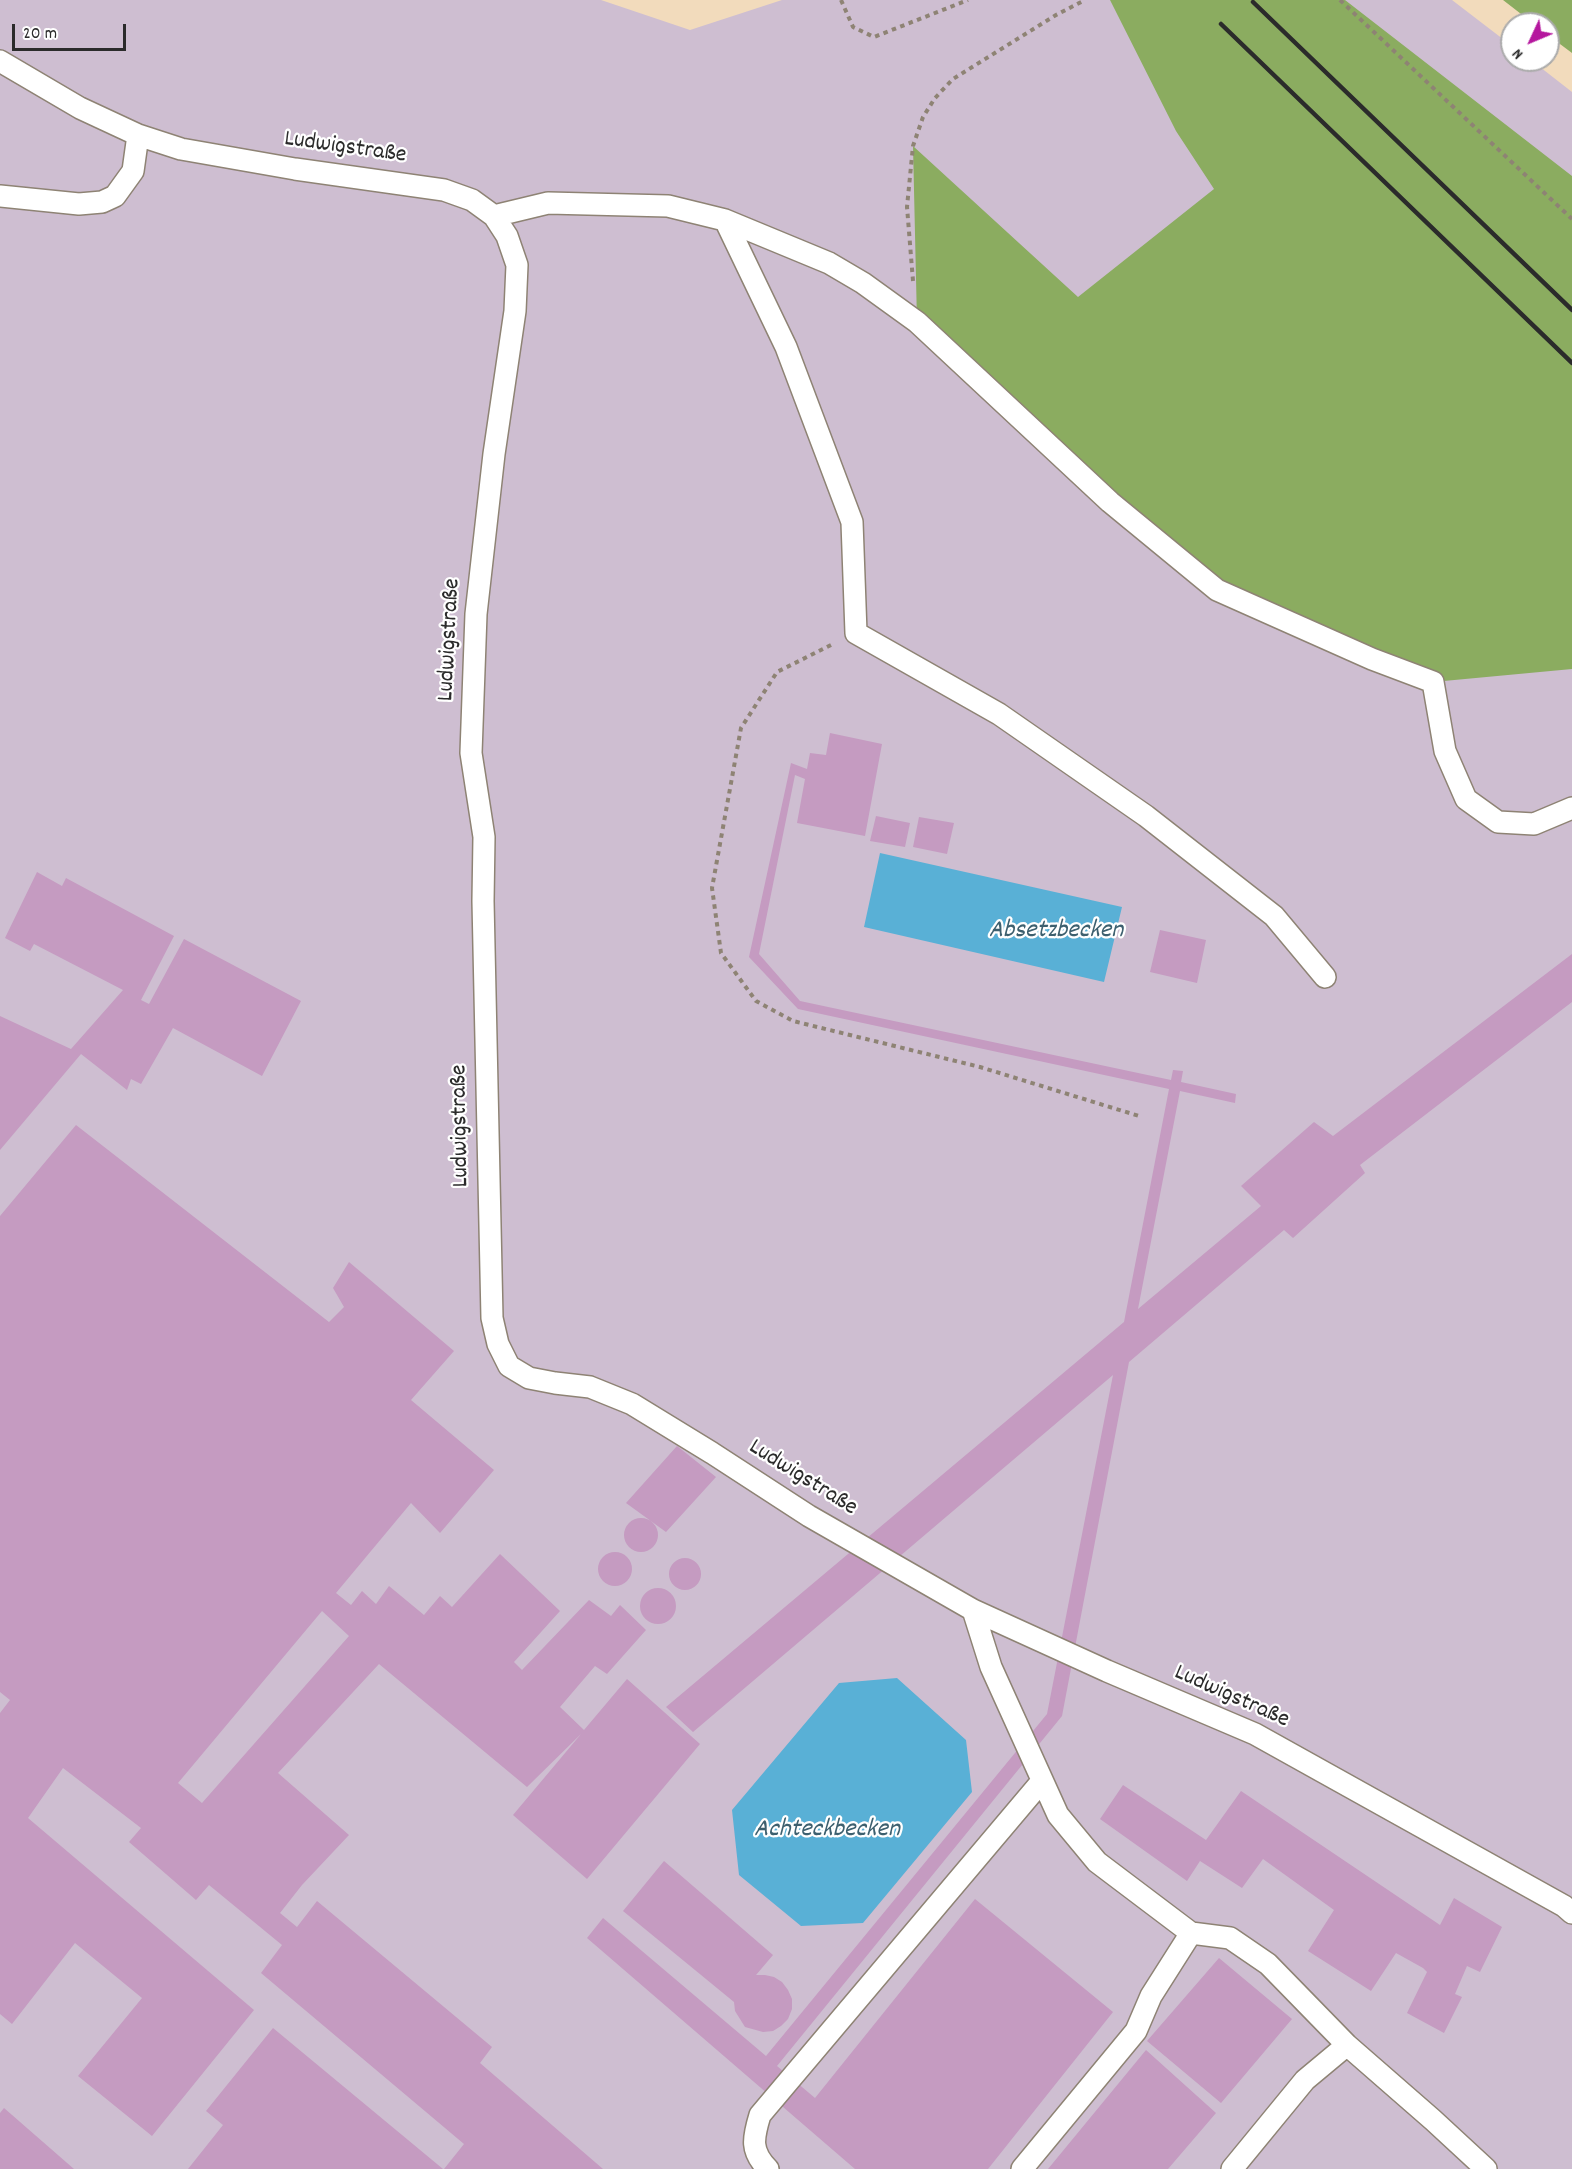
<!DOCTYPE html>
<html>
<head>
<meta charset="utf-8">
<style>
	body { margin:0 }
	#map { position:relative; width:1572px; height:2169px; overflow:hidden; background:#f2dbbc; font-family:Dekko,sans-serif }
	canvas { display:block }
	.north { position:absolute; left:1500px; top:12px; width:60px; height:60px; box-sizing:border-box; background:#fff; border:2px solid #aaa; border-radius:50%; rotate:226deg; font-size:16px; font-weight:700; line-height:24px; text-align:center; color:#2b2b2b }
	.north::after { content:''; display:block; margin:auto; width:21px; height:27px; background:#b5179e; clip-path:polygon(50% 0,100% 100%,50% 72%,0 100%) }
	.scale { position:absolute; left:12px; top:24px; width:114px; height:27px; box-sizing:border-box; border:3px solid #2b2b2b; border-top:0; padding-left:8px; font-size:18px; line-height:21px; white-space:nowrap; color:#2b2b2b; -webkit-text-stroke:4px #fff; paint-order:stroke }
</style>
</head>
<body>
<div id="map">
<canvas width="1572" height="2169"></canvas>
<div class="north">N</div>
<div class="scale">20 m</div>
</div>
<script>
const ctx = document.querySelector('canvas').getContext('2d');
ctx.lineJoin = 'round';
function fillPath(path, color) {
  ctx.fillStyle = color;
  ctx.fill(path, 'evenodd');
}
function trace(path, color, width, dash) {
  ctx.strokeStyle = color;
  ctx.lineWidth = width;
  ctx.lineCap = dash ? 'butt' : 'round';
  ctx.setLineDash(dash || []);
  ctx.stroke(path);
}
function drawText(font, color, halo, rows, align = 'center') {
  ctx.font = font + ' Dekko,sans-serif';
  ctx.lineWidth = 4.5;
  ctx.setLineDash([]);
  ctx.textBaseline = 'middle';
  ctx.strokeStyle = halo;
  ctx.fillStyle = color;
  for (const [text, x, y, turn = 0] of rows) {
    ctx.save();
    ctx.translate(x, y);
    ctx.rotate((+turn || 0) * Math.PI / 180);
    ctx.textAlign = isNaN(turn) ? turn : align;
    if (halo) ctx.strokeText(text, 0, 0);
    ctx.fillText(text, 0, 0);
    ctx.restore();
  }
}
fillPath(new Path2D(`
	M0,0H601L690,30L782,0H1452L1512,46V60H1531L1572,92V2169H0Z`), '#cebed1');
fillPath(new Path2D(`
	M1110,0H1345L1572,176V669L1433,682L1217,590L917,322L913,146L1078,297L1214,189L1176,131Z
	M1503,0H1572V53L1548,35V24H1534Z`), '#8bac60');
fillPath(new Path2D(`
	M880,853L1122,907L1104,982L864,927Z
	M897,1678L966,1740L972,1792L863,1923L801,1926L739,1875L732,1810L839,1683Z`), '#59b0d6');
fillPath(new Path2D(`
	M830,733L882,744L865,836L797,823L805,779L795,775L759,954L800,1001L1171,1080L1173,1070L1183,1071L1181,1082L1236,1094L1235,1103L1180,1091L1138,1309L1261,1206L1241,1186L1314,1122L1333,1136L1572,954V1002L1360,1165L1365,1173L1293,1238L1284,1230L1129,1362L1062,1716L777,2066L815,2098L975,1899L1113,2012L988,2169H855L587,1938L603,1918L766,2056L1047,1714L1113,1375L693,1732L666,1707L1124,1322L1169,1089L798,1009L749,957L791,763L807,769L810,753L826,755Z
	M876,816L910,823L905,847L870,841Z
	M919,817L954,823L947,854L913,847Z
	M37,872L62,886L66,878L174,936L141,1000L149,1004L184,939L301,1001L262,1076L173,1028L141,1084L131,1079L127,1090L81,1054L0,1150V1016L71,1049L123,990L34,944L30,951L5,938Z
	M1160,930L1206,940L1197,983L1150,972Z
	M76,1125L329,1322L344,1307L333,1288L349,1262L454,1351L411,1400L494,1470L440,1533L411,1503L336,1593L351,1605L362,1591L376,1604L389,1586L424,1615L440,1596L452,1607L500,1554L560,1611L514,1662L522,1670L589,1600L611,1616L620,1605L646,1630L607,1674L595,1666L560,1707L584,1730L627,1679L700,1744L587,1879L513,1815L581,1734L527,1787L379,1664L278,1773L349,1835L302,1885L280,1913L297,1927L317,1901L492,2047L480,2063L603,2169H444L464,2144L261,1973L282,1945L209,1885L196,1900L129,1842L141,1828L63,1768L28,1818L254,2010L152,2136L78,2076L142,1998L75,1943L12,2024L0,2014V1713L10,1700L0,1692V1216ZM322,1611L349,1636L202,1803L178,1783Z
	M677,1446L716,1477L666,1532L626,1503Z
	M624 1535a17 17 0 1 1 34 0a17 17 0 1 1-34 0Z
	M598 1569a17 17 0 1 1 34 0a17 17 0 1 1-34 0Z
	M669 1574a16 16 0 1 1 32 0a16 16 0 1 1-32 0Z
	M640 1606a18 18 0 1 1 36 0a18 18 0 1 1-36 0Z
	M1123,1785L1206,1840L1241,1791L1440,1925L1454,1898L1502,1927L1480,1972L1467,1966L1455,1994L1462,1997L1444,2033L1407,2013L1427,1972L1423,1968L1396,1953L1371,1991L1308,1951L1334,1910L1263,1859L1242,1888L1200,1861L1187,1881L1100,1819Z
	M664,1861L773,1955L756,1975H765L774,1977L782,1982L788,1990L792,1999V2009L788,2019L781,2026L773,2031L763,2032L745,2027L735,2011L734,2002L623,1911Z
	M1219,1958L1292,2019L1221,2103L1147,2041Z
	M273,2028L443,2169H188L223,2125L206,2111Z
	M1146,2050L1216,2113L1168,2169H1048Z
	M4,2108L74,2169H0V2113Z`), '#c59bc1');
const service = new Path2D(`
	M0,61L80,108L138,135L181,149L295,169L444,190L472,200L494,216L507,236L517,265L515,311L494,454L476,614L471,753L484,837L483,901L492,1318L498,1344L509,1366L529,1378L555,1383L590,1387L632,1404L712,1453L809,1516L973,1610L1107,1671L1255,1734L1564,1906L1572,1913
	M0,196L79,204L102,202L115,196L133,171L138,135
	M494,216L548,203L668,206L725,220L829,263L863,283L917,322L1110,502L1217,590L1372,659L1433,682L1445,751L1466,799L1498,822L1534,824L1572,808
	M725,220L786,347L852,522L856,633L999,714L1146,816L1274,916L1325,977
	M973,1610L991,1667L1058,1815L1097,1862L1191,1933L1230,1938L1268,1964L1347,2045L1433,2120L1486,2169
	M768,2169C750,2151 753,2138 760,2115L1042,1781
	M1022,2169L1136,2031L1151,1996L1191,1933
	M1232,2169L1305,2080L1347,2045`);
trace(service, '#8e8374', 24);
trace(new Path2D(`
	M841,0L853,27L874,37L968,0
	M1340,0L1572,219
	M913,281L907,207L913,146L923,117L935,98L953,79L1056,15L1085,0
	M831,645L777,672L741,728L712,888L721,953L756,1001L793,1021L980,1067L1139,1116`), '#8e8374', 4, [4.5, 4.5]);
trace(service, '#fff', 21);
trace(new Path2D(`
	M1253,2L1572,310
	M1221,24L1572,363`), '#2b2b2b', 4.5);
drawText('24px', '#2b2b2b', '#fff', [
	["Ludwigstraße",345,149,8],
	["Ludwigstraße",451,640,-87],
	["Ludwigstraße",462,1126,-91],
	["Ludwigstraße",802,1479,32],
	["Ludwigstraße",1231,1698,24]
]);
drawText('italic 26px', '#3d606f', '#fff', [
	["Absetzbecken",1056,932],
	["Achteckbecken",827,1831]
]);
</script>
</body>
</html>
